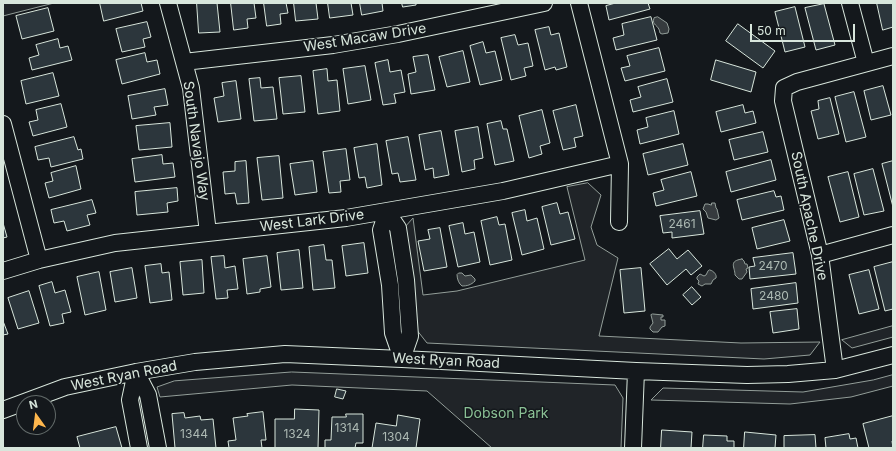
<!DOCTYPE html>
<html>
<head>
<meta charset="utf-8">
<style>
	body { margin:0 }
	#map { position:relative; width:896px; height:451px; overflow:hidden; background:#14181c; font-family:Inter,sans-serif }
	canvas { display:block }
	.frame { position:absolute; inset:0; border:4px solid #d8e6dc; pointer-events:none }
	.north { position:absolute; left:16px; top:395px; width:40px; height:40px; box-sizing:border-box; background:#14181c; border:1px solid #626a69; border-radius:50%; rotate:346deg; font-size:11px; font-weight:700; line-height:16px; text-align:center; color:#d8e6dc }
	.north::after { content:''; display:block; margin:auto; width:14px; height:18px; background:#ffb74d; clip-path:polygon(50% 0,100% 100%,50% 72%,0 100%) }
	.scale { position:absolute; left:750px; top:24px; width:105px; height:18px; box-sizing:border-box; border:2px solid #d8e6dc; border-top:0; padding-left:5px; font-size:12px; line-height:14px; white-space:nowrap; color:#d8e6dc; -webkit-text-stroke:3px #14181c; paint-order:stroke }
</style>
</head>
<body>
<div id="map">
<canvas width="896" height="451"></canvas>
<div class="frame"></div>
<div class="north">N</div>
<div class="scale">50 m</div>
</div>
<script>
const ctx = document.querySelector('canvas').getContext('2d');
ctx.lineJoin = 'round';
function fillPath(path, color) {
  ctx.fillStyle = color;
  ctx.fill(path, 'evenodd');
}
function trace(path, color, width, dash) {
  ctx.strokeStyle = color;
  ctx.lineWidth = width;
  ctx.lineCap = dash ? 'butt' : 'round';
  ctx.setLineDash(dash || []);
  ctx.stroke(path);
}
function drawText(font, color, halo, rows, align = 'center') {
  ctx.font = font + ' Inter,sans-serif';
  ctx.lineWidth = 3;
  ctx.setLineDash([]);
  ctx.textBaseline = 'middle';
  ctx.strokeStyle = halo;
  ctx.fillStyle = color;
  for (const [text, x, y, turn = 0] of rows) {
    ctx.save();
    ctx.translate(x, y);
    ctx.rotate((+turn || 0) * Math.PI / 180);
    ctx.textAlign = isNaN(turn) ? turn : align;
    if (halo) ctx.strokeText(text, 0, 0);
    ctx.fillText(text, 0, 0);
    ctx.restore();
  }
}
const green = new Path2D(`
	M3,3H54L3,16Z
	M588,183L601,195L591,227L597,245L618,258L599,336L741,343L820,342L810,355L764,359L427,343L416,329L404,228L413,218L423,295L457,291L585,260L567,187Z
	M893,326V337L852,348L842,340Z
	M292,372L615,385L623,398L621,448H492L427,391L292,385L160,397L157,387L174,381Z
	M893,375V386L851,397L790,404L651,400L663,388L803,392L873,380Z`);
fillPath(green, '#202428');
trace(green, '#939e99', 1);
const water = new Path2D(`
	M658,17L667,23L669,29L668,33L662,34L660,33C659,24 651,26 654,18Z
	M712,203H715L716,208L717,209L719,218L716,220L708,218L706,212L703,209L705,204H708L711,205Z
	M742,259L744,261L745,264H747L748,268L746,269L747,272L742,279H739L735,275C735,267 728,261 742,259Z
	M710,270C714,271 717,275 716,278L713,280L711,284H705L702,286L698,284L699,281L697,279V277L700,274L704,276L706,275L708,271Z
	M459,273H462L465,276L471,275L475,279V281C471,285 467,286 462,286C459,284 457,279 457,275Z
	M653,314L663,315V317H661V320H665V326L662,327L658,332H653L650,329V327L653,323L651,315Z`);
fillPath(water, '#363b3e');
trace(water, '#939e99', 1);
const building = new Path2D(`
	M100,3H141L143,11L104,21Z
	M197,3H217L220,32L199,33Z
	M231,3H254L256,18L247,19L248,28L234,30Z
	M264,3H286L288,13L280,14L281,24L267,26Z
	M294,3H316L318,19L296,21Z
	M328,3H351L353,15L330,18Z
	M360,3H382L383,11L362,15Z
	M402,3H416V5L403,7Z
	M616,3H648L650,9L609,20L606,6Z
	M877,3H893V27L883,30Z
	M824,4L835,45L816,50L805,8Z
	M795,7L805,47L785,52L775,12Z
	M48,8L54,31L22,39L16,16Z
	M651,17L657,40L616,50L613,38L624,35L622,24Z
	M147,22L151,37L143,39L145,47L122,52L116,29Z
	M738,24L775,51L763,68L726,41Z
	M549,27L551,35L559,33L567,67L556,70L555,67L545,70L535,30Z
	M515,35L518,45L528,43L533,66L524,68L526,76L511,80L501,38Z
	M58,39L60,48L68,46L72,60L32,70L29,58L39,55L36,45Z
	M483,42L486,53L495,51L502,80L480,85L470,46Z
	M659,48L665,71L625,81L621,68L630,66L627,56Z
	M463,51L470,82L447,87L439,57Z
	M145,53L147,62L157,60L160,74L122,84L116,60Z
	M428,55L435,90L411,94L408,74L416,72L413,57Z
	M388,60L390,72L401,70L405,92L394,94L396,103L383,105L375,63Z
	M716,60L756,72L751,92L711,80Z
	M365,66L371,100L348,104L343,69Z
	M327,69L328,81L337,80L340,111L318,114L313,71Z
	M53,73L59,96L26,104L21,81Z
	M301,76L305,112L283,114L279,78Z
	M260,78L261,88L273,87L277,119L254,121L249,79Z
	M667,79L673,102L633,112L630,100L641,97L638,87Z
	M236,81L241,119L218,122L214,98L224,96L222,83Z
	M883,86L891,115L871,120L864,91Z
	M165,89L168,105L154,107L156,115L132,119L128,96Z
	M854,92L866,137L846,142L835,97Z
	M830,98L839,134L818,139L811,111L819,109L818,101Z
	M61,104L67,127L33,136L29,122L38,120L36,110Z
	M576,105L583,136L574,138L576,147L563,150L553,111Z
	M743,105L745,113L753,111L756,123L721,132L716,112Z
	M542,110L550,143L540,146L542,154L529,158L519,116Z
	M674,111L679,134L640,144L637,130L648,127L646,118Z
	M501,121L503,129H507L514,161L495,165L487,124Z
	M170,123L172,147L139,150L136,126Z
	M478,127L483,158L474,160L475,169L462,172L455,131Z
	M441,131L449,175L434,178L433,168L425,170L419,135Z
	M763,132L768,152L734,160L729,140Z
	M74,137L78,150L81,149L83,159L51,167L49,158L38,160L35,147Z
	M408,137L416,180L400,182L398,173L392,174L386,141Z
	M377,144L382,185L367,188L365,177L359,178L354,148Z
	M683,144L688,165L648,175L643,154Z
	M346,149L350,180L340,181L341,192L329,193L323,152Z
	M162,155L163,164L173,163L175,177L135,182L132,159Z
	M279,156L283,198L262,200L257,158Z
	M771,160L776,180L731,192L726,172Z
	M246,161L249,203L237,204L235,193L225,194L223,172L235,171V162Z
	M313,161L317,192L295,195L290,164Z
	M893,161V207L882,164Z
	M76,166L81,189L49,198L45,183L53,181L51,173Z
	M873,169L884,211L864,215L854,174Z
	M691,172L697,196L656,206L653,193L664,190L661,180Z
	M848,172L859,217L840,222L828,177Z
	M177,188L178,201L167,203L168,212L137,215L135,192Z
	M774,191L776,197L781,196L784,210L742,220L737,200Z
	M92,200L96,213L87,215L90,225L67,231L64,221L54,223L51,210Z
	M557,203L560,214L568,212L575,239L551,245L542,207Z
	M525,210L527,221L537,218L544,249L522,255L512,213Z
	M700,211L704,234L672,238V232L663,233L660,216Z
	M497,217L499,225L505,224L512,260L490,265L481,221Z
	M784,220L790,241L757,249L752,228Z
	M3,223L7,237L3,238Z
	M463,223L465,234L474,232L480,262L458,267L449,226Z
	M440,228L447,267L424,271L418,241L430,239L428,230Z
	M364,243L368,273L346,276L342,246Z
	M324,245L326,260H332L335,288L313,290L309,247Z
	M669,249L677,259L688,250L702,266L691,275L686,269L667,285L650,264Z
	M299,250L303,288L281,290L277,253Z
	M793,253L796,274L750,279L749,267L755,266L753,258Z
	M224,256L225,268L235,266L238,289L227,290L228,298L216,299L211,257Z
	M267,256L271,287L260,289V292L247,294L243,259Z
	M202,260L204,293L183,295L180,262Z
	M893,262V309L885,311L874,267Z
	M161,264L162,273L169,272L172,300L150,303L145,266Z
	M132,268L137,298L115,302L110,272Z
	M641,268L645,311L624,313L620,270Z
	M869,270L879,309L859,314L849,275Z
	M99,272L106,310L85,315L77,277Z
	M52,282L55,293L65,290L71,312L62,314L64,323L50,326L39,286Z
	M796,283L798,303L753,309L751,289Z
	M692,287L701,297L692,305L683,295Z
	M29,291L39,323L18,329L8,298Z
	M797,309L799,329L773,333L770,312Z
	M3,321L8,334L3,335Z
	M337,389L346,391L343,399L335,397Z
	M295,409L319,410L318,448H275V419H294Z
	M263,412L266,440H261L262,448H229L228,441L236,440L233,418L248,416L247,414Z
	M184,413L185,418L200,416L201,420L213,419L216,448H175L172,414Z
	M346,414H363V443H356L355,448H325V440H331L332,417H346Z
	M398,415L420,419L416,448H372L376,423L396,426Z
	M893,416V441H892L893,448H869L863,424Z
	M116,427L122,448H80L77,437Z
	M662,430L692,432L691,448H661Z
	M745,432L776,435L775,448H744Z
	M849,434L850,439L856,438L858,448H826L825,438Z
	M704,435L727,436V441H734V448H703Z
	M815,435L816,448H784V436Z`);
fillPath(building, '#2c363c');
trace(building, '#d8e6dc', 1);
const minor = new Path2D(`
	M168,3L191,88L208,233
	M579,3L620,164L619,222
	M850,3L866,63
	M184,62L333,45L398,34L544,3
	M3,124L39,260
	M387,212L398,228L406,280L410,336L402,359
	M387,212L381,230L390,285L393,333L402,359
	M820,255L893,235
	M3,271L39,260L115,243L346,218L503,191L620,164
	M835,370L820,255L783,101L784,88L797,82L893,56
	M136,372L148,395L158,448
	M136,372L130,400L139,448
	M3,410L65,387L136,372L195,362L285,354L402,359L636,371L747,375L788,374L835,370L893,355
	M633,448L636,371`);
trace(minor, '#d8e6dc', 18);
trace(minor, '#14181c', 16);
drawText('12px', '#adbab4', null, [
	["2461",682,224],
	["2470",773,266],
	["2480",774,296],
	["1314",347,428],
	["1344",194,434],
	["1324",297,434],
	["1304",396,437]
]);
drawText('14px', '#d8e6dc', '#14181c', [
	["West Macaw Drive",365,38,-9],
	["South Navajo Way",196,141,82],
	["South Apache Drive",809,216,78],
	["West Lark Drive",312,221,-7],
	["West Ryan Road",446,361,3],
	["West Ryan Road",124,376,-11]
]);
drawText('14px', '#8ac095', '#14181c', [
	["Dobson Park",506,414]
]);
</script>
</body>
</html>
